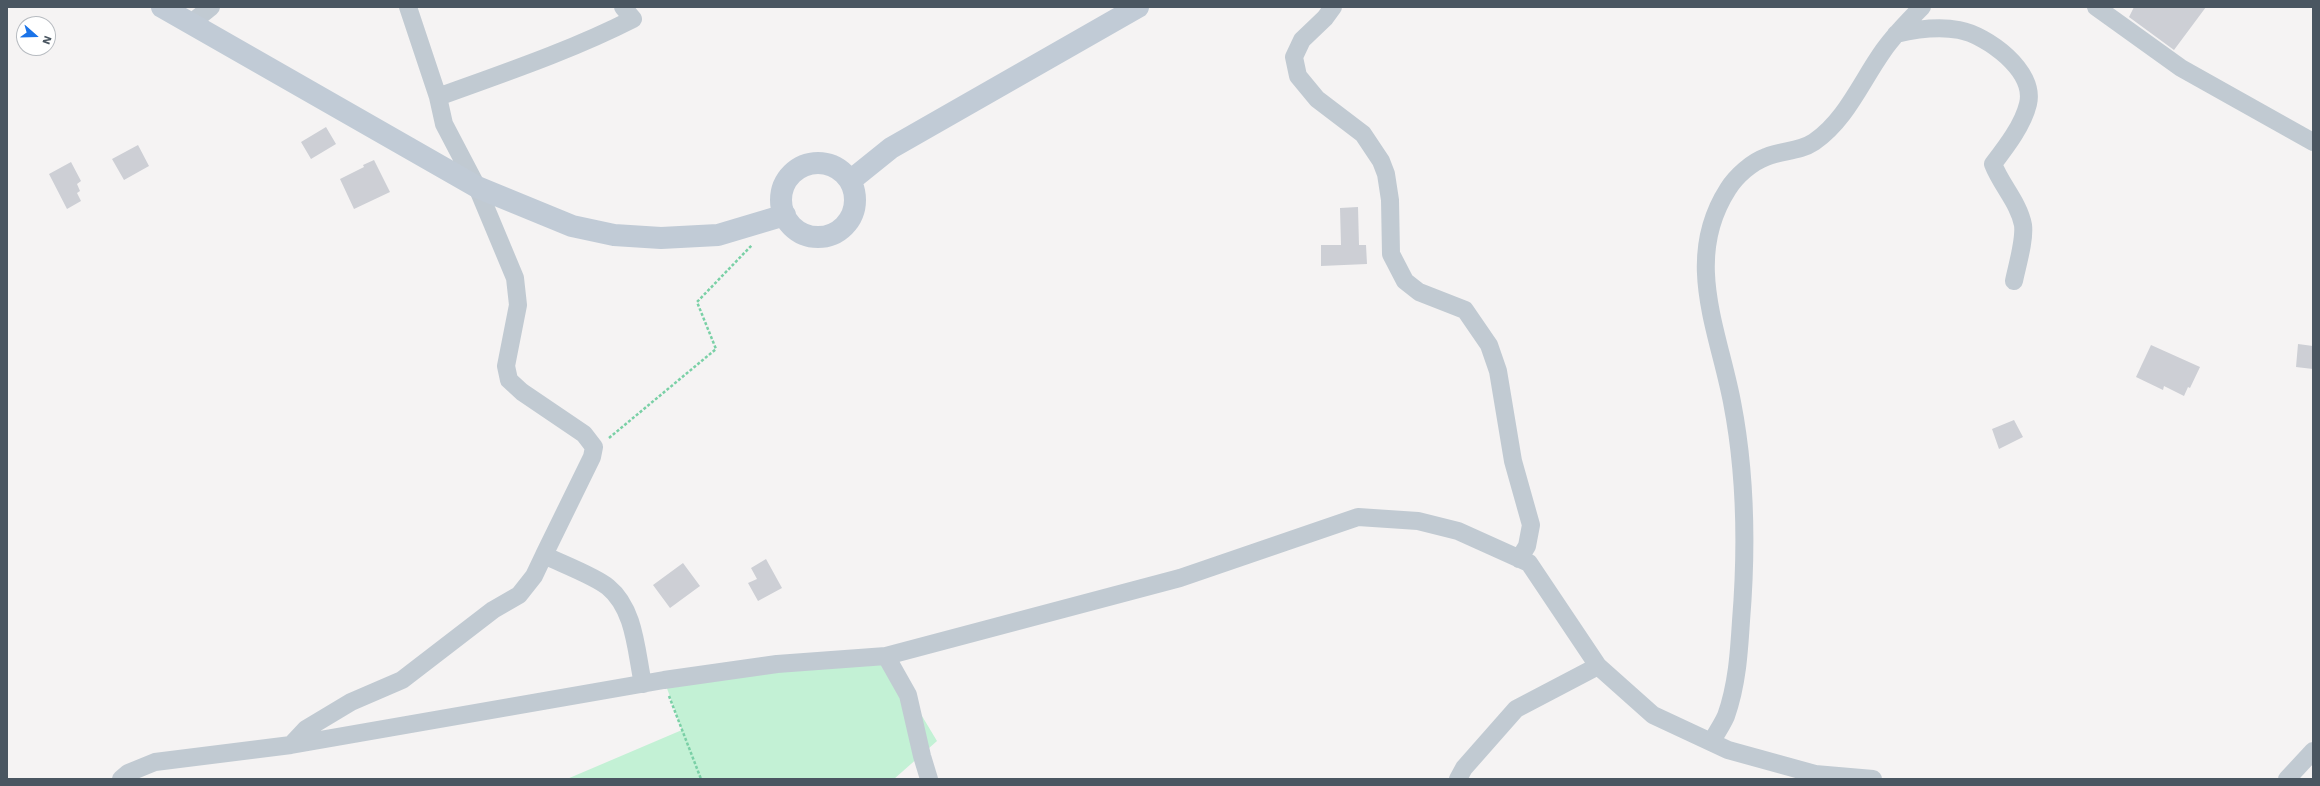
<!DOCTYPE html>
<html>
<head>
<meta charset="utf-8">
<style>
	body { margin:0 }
	#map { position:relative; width:2320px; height:786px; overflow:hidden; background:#f5f3f3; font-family:"Work Sans",sans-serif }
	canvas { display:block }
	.frame { position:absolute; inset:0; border:8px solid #4a5661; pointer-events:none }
	.north { position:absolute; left:16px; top:16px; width:40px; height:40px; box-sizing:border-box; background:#fff; border:1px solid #b7bbc0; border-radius:50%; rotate:110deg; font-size:11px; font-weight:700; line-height:16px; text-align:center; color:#4a5661 }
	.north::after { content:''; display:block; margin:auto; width:14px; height:18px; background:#1a73e8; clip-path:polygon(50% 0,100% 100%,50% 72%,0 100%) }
</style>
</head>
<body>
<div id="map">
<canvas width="2320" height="786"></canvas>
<div class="frame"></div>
<div class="north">N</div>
</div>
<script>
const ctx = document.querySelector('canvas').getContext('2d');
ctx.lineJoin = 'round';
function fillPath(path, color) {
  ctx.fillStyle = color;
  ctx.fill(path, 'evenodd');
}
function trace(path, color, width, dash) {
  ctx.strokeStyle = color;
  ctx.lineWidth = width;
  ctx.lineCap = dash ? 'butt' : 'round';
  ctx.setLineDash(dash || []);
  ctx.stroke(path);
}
fillPath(new Path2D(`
	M886,656L937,741L894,779H567L682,730L664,680Z`), '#c3f1d5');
fillPath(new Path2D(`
	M2134,7H2206L2174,50L2129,17Z
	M326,127L336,144L311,159L301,142Z
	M138,145L149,166L124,180L112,159Z
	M374,160L390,192L354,209L340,179L364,167L363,165Z
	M71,162L81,181L77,184L80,191L77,193L81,201L67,209L49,174Z
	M1358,207L1359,245H1366L1367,264L1321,266V245H1341L1340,208Z
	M2298,344L2313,346V369L2296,367Z
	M2151,345L2200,367L2190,388L2188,387L2184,396L2164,386L2163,390L2136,377Z
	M2014,420L2023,437L1999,449L1992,429Z
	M766,559L782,588L758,601L748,583L757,579L751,568Z
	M683,563L700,586L670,608L653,585Z`), '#cdcfd5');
trace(new Path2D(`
	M609,438L716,349L697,302L752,245
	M669,696L701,779`), '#7ad0a6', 2.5, [3, 2]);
trace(new Path2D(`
	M408,7L438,97L444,124L477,187L515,278L518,305L506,366L509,380L522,392L584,434L594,447L592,457L544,555C560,563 595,576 608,587C635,609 636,651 643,684
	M1333,7L1325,18L1302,40L1294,57L1298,76L1317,99L1363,134L1381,161L1386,174L1390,200L1391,254L1405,281L1419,292L1465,310L1489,345L1498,371L1513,461L1531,525L1527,546L1519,559
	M2096,7L2181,68L2313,142
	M190,24L211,7
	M1896,34C1917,29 1938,26 1959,30C1987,35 2036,71 2028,104C2023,125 2006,147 1993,164C2001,185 2019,203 2023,225C2025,240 2017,266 2014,281
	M438,97C504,73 570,51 633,19L623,7
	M886,656L908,695L922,756L929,779
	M1711,742C1716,734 1722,725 1726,716C1737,685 1739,653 1741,621C1747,547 1746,474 1732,402C1718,329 1683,259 1728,189C1736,176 1752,162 1766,157C1782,150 1799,152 1814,142C1846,120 1861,82 1883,51C1894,35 1908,21 1922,7
	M291,745L306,729L351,702L402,680L493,610L519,595L534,576L544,555
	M121,779L128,773L155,762L291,745L664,680L777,664L886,656L1180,578L1358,517L1418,521L1458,531L1529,563L1598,666L1653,715L1728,750L1815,774L1873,779
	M1458,779L1464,768L1516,709L1598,666
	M2287,779L2313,751`), '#c1cad2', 18);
trace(new Path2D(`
	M162,7L477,187L572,226L614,235L661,238L718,235L785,215
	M781 200a37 37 0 1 1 74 0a37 37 0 1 1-74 0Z
	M850,181L891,148L1138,7`), '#c1cbd6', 22);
</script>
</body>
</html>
